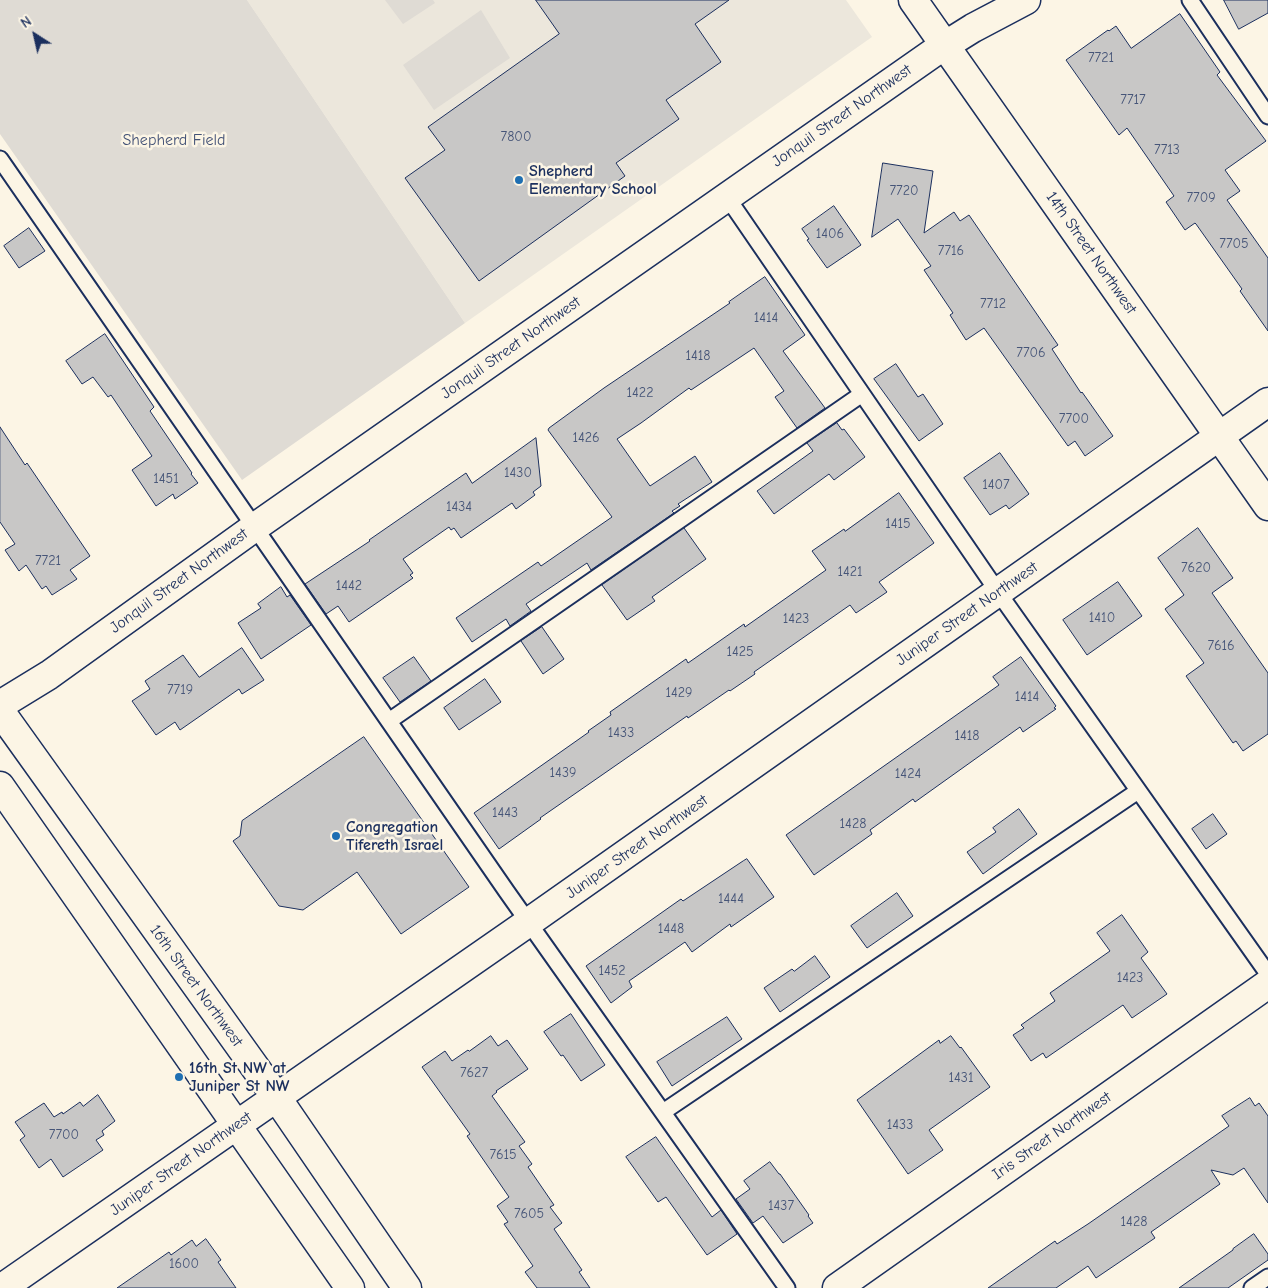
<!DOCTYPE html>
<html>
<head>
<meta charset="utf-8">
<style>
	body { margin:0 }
	#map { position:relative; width:1268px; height:1288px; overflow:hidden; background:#fcf5e5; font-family:"Comic Neue",sans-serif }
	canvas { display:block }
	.north { position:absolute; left:10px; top:10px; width:50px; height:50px; -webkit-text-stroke:4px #fcf5e5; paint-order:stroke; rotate:325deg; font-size:14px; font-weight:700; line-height:20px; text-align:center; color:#1b2f5e }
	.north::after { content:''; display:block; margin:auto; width:18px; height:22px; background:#1b2f5e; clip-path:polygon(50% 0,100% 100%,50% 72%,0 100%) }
</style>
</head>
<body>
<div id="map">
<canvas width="1268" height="1288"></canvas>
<div class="north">N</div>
</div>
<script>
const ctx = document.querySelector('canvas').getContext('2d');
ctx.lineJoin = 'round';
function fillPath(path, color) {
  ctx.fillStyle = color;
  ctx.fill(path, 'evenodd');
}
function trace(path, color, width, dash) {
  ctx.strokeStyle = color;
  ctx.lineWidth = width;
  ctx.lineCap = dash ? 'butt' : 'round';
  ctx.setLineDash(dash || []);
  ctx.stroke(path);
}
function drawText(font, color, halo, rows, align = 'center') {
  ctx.font = font + ' "Comic Neue",sans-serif';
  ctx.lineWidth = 5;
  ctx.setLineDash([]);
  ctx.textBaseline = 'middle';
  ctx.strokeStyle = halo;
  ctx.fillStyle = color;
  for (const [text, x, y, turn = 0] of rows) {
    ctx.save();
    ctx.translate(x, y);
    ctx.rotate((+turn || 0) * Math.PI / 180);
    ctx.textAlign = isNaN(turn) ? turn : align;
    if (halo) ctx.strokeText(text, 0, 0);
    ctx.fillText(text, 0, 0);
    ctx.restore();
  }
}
fillPath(new Path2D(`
	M247,0H846L872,37L465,323Z`), '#ece7dc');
fillPath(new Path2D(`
	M0,0H247L465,323L242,480L0,134Z
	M385,0H433L435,3L403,24Z
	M481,10L510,58L434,110L403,65Z`), '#dfdbd4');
const building = new Path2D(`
	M536,0H729L695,24L721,62L666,100L679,119L616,163L625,176L479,281L405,178L445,150L428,127L559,34Z
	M1224,0H1268V13L1239,29Z
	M1180,14L1220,72L1217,75L1266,141L1225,170L1240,191L1227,200L1268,258V331L1240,291L1242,289L1196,224L1195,223L1185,230L1166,202L1174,196L1127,128L1119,135L1066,60L1108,30L1109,31L1116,26L1131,48Z
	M883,163L933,171L924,233L954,212L960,221L969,215L1058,345L1052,349L1081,393L1082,392L1113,436L1085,456L1075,441L1068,446L984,328L966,340L950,315L953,313L924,270L931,266L898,219L872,237Z
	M834,206L861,245L827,268L807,240L809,239L802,229Z
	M29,228L45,251L19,268L4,246Z
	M765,277L805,335L783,351L825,408L797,428L775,397L784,391L754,348L691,390L689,388L641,423L617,439L650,486L695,456L712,482L678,504L680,506L672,511L674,513L591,570L587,563L526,604L531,611L510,626L506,619L472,642L456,618L538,562L541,566L612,517L548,430L549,428L604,388L730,303L729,302Z
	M105,334L154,407L150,411L192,473L191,474L198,483L175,499L173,494L156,506L132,470L152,456L111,395L108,397L93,377L82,384L66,361Z
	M896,364L918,397L923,394L943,424L919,441L874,379Z
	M837,423L842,430L844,429L865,457L834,480L829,474L774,514L757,491L813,451L807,443Z
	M0,427L25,465L27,463L90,556L70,570L77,579L52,595L46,586L42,589L26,565L19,571L5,550L15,544L0,522Z
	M536,438L541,486L533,492L535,495L516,509L512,503L461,538L454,528L451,530L449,527L403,559L413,573L410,575L413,578L349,622L338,606L326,614L305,584L370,541L369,540L466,473L472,483Z
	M1000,453L1029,494L1009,509L1006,505L990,515L964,478Z
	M899,493L934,543L879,582L887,592L856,613L850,605L754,672L755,674L730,691L729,690L688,718L687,716L540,818L541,819L499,849L474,813L589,732L588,731L611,715L610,712L686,659L688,663L744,624L745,627L826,570L812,551L844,529L845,531Z
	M684,528L706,559L652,597L655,601L627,620L602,585Z
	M1198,528L1233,578L1212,593L1268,673V734L1243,751L1236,741L1233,743L1186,676L1204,663L1165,609L1184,595L1158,558Z
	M1118,582L1142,616L1087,655L1063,620Z
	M281,587L287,597L290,595L311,625L261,659L238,623L261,608L258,604Z
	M542,627L564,659L543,674L521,641Z
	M242,648L264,680L242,694L239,689L180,730L175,722L156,735L132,701L150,689L145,681L183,655L199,677Z
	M414,657L431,681L400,702L383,678Z
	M1021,657L1056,706L1054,708L1056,709L1023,732L1020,727L915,802L913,799L870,830L872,834L814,875L786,835L999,685L993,677Z
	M485,679L501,702L459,730L444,708Z
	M364,737L469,887L401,934L357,872L303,910L279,906L233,841L240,836L242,821Z
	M1019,809L1037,834L983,874L967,852L996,832L993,828Z
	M1213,814L1227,834L1206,849L1192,829Z
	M747,859L774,897L731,927L730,924L692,952L685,942L629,981L632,987L611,1003L586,966L681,899L683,901L743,861Z
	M897,893L913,916L867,948L851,926Z
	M1122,915L1148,952L1141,958L1167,994L1132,1018L1123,1005L1046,1058L1043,1053L1031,1061L1013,1035L1024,1028L1021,1025L1055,1001L1050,993L1110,951L1097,933Z
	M815,956L830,977L780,1012L764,988L792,969L794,971Z
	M571,1014L605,1065L581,1081L563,1055L561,1056L544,1032Z
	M727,1017L742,1039L672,1086L657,1062Z
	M491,1036L498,1046L507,1040L528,1069L496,1091L497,1092L492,1096L525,1142L519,1146L532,1164L528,1167L554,1205L550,1207L562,1223L554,1229L582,1270L579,1272L590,1288H537L525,1272L533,1266L504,1224L508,1222L497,1206L509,1197L467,1136L470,1134L422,1067L445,1051L452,1061L468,1050L469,1051Z
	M951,1036L960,1048L961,1047L990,1087L929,1130L943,1150L908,1174L857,1100L939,1040L940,1043Z
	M98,1095L115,1121L102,1131L104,1135L96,1140L103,1150L63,1177L51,1159L39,1168L20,1140L25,1136L15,1122L44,1103L54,1117L62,1112L63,1114L80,1102L83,1106Z
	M1250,1098L1255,1106L1259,1103L1268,1116V1203L1244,1168L1233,1175L1211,1170L1220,1184L1151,1232L1155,1238L1096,1278L1088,1266L1056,1288H988L1055,1241L1057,1244L1088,1224L1229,1126L1222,1116Z
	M656,1137L712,1217L721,1210L737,1234L707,1255L666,1197L658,1202L626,1157Z
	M770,1162L779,1174H780L809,1215L808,1216L813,1223L783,1243L763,1216L753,1223L736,1199L750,1189L744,1181Z
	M1254,1234L1268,1254V1260L1228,1288H1179L1233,1250V1249Z
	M206,1239L221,1260L218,1262L236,1288H117L169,1252L171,1255L192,1240L196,1246Z`);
fillPath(building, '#c8c7c6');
trace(building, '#1b2f5e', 1);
const service = new Path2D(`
	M1190,0L1268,116
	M0,159L507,892L787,1288
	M727,197L998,592L1268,974
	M389,721L862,394
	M663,1112L1138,791
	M1252,1288L1268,1277`);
const minor = new Path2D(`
	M0,705L49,675L255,527L933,53L973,28L1026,0
	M2,1288L529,922L1268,402
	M837,1288L1268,984`);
const tertiary = new Path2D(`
	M913,0L1268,506`);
const primary = new Path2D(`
	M0,711L277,1098L407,1288
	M0,786L350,1288`);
trace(service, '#1b2f5e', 19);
trace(minor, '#1b2f5e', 31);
trace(tertiary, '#1b2f5e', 31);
trace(primary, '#1b2f5e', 31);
trace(service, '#fcf5e5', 15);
trace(minor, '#fcf5e5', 28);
trace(tertiary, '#fcf5e5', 28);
trace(primary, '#fcf5e5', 28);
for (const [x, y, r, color] of [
	[519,180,5,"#1f6fb2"],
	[336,836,5,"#1f6fb2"],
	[179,1077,5,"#1f6fb2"]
]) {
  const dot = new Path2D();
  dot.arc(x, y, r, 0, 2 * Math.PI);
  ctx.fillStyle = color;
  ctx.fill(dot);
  trace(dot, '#fcf5e5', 2);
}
drawText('14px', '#465578', null, [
	["7721",1101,58],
	["7717",1133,100],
	["7800",516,137],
	["7713",1167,150],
	["7720",904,191],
	["7709",1201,198],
	["1406",830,234],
	["7705",1234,244],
	["7716",951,251],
	["7712",993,304],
	["1414",766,318],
	["7706",1031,353],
	["1418",698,356],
	["1422",640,393],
	["7700",1074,419],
	["1426",586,438],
	["1430",518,473],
	["1451",166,479],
	["1407",996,485],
	["1434",459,507],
	["1415",898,524],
	["7721",48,561],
	["7620",1196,568],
	["1421",850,572],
	["1442",349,586],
	["1410",1102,618],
	["1423",796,619],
	["7616",1221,646],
	["1425",740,652],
	["7719",180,690],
	["1429",679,693],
	["1414",1027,697],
	["1433",621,733],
	["1418",967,736],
	["1439",563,773],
	["1424",908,774],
	["1443",505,813],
	["1428",853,824],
	["1444",731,899],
	["1448",671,929],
	["1452",612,971],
	["1423",1130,978],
	["7627",474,1073],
	["1431",961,1078],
	["1433",900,1125],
	["7700",64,1135],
	["7615",503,1155],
	["1437",781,1206],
	["7605",529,1214],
	["1428",1134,1222],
	["1600",184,1264]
]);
drawText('16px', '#1b2f5e', '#fcf5e5', [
	["Jonquil Street Northwest",842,116,-35],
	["14th Street Northwest",1091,253,55],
	["Jonquil Street Northwest",511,348,-35],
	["Jonquil Street Northwest",179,581,-36],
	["Juniper Street Northwest",967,614,-35],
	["Juniper Street Northwest",637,847,-35],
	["16th Street Northwest",196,986,54],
	["Iris Street Northwest",1052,1136,-35],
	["Juniper Street Northwest",181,1164,-35]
]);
drawText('16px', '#425176', '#fcf5e5', [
	["Shepherd Field",174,140]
]);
drawText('bold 16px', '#1b2f5e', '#fcf5e5', [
	["Shepherd",529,171],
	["Elementary School",529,189],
	["Congregation",346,827],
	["Tifereth Israel",346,845],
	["16th St NW at",189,1068],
	["Juniper St NW",189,1086]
], 'left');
</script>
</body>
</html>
